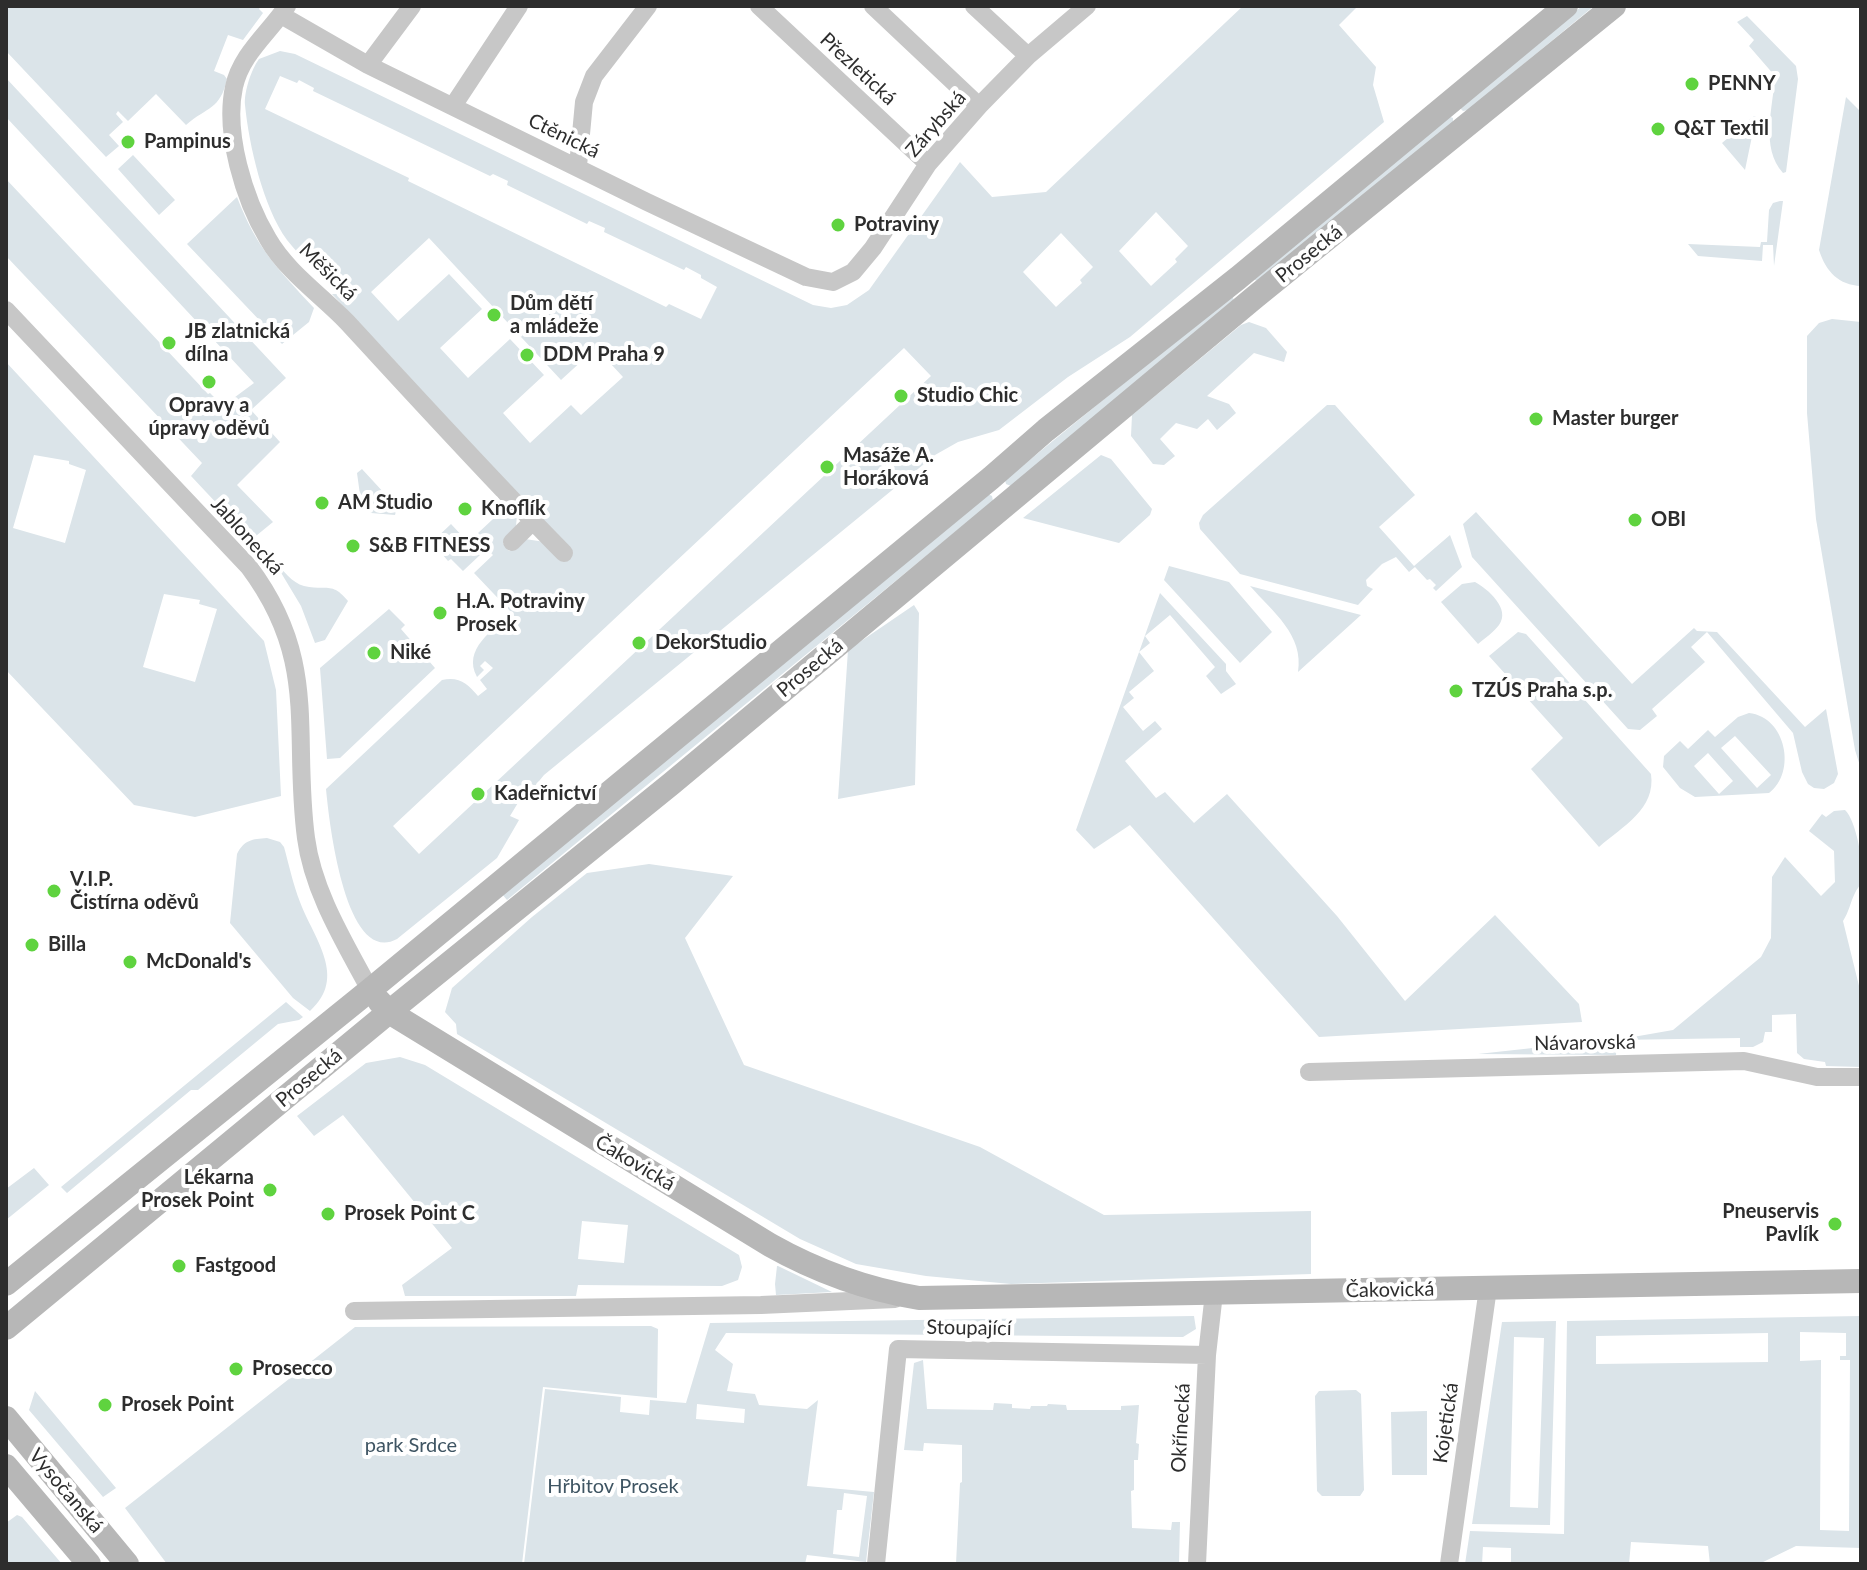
<!DOCTYPE html>
<html>
<head>
<meta charset="utf-8">
<style>
	body { margin:0 }
	#map { position:relative; width:1867px; height:1570px; overflow:hidden; background:#fff; font-family:Lato,sans-serif }
	canvas { display:block }
	.frame { position:absolute; inset:0; border:8px solid #2d2d2d; pointer-events:none }
</style>
</head>
<body>
<div id="map">
<canvas width="1867" height="1570"></canvas>
<div class="frame"></div>
</div>
<script>
const ctx = document.querySelector('canvas').getContext('2d');
ctx.lineJoin = 'round';
function fillPath(path, color) {
  ctx.fillStyle = color;
  ctx.fill(path, 'evenodd');
}
function trace(path, color, width, dash) {
  ctx.strokeStyle = color;
  ctx.lineWidth = width;
  ctx.lineCap = dash ? 'butt' : 'round';
  ctx.setLineDash(dash || []);
  ctx.stroke(path);
}
function drawText(font, color, halo, rows, align = 'center') {
  ctx.font = font + ' Lato,sans-serif';
  ctx.lineWidth = 8;
  ctx.setLineDash([]);
  ctx.textBaseline = 'middle';
  ctx.strokeStyle = halo;
  ctx.fillStyle = color;
  for (const [text, x, y, turn = 0] of rows) {
    ctx.save();
    ctx.translate(x, y);
    ctx.rotate((+turn || 0) * Math.PI / 180);
    ctx.textAlign = isNaN(turn) ? turn : align;
    if (halo) ctx.strokeText(text, 0, 0);
    ctx.fillText(text, 0, 0);
    ctx.restore();
  }
}
fillPath(new Path2D(`
	M6,6H261L259,9L263,13L243,40L228,35L214,71L224,75L227,79C220,110 208,106 186,125L156,94L128,121L118,111L116,114L123,122L109,135L119,146L106,157L6,51Z
	M1243,6H1358L1339,25L1376,67L1373,85L1384,122L1130,337L1068,377L999,430L958,442L935,455L544,775L535,786L530,783L510,816L519,820L497,858L397,939C345,967 329,820 326,789L442,680C459,676 468,684 478,696L487,689L480,680L493,668L485,661L480,666L484,670L477,677C462,649 493,630 512,613L474,573L493,555L485,547L488,544L478,533L507,506L517,515L516,526L503,543L509,551L525,539L545,542L404,371L332,294H338C321,276 302,259 287,240C263,207 249,145 245,105C244,92 251,70 259,59L280,51L295,54L813,305L831,308L847,305L869,290L960,162L992,197L1046,192ZM280,76L297,83L299,80L314,88L313,91L490,176L493,174L508,181L507,185L587,224L589,221L605,228L604,232L684,270L686,267L701,275V278L717,287L701,319L669,304L666,307L408,181L409,178L265,109ZM1156,212L1188,246L1175,259L1177,262L1151,286L1119,251ZM1061,233L1093,267L1080,280L1082,283L1056,307L1023,272ZM429,238L561,380L596,348L623,377L581,415L571,405L530,443L503,413L544,375L510,339L468,378L440,348L482,309L449,274L398,321L371,292ZM904,348L931,376L419,854L393,826Z
	M1582,6H1594L1468,110L1463,111L1460,108Z
	M1747,16L1796,66L1798,79L1786,172L1783,173C1760,147 1773,108 1775,76L1749,46L1754,40L1737,22Z
	M6,78L286,378L251,410L280,442L237,485L273,522L251,540L191,476L202,463L6,256V179L208,394L210,393L223,406L254,383L6,117Z
	M1846,97L1861,112V286C1839,285 1826,272 1819,250Z
	M1448,116L1453,118V123L1259,281L1254,280Z
	M1754,116L1756,117L1745,170L1722,143Z
	M133,155L175,200L159,215L118,169Z
	M237,197C257,249 277,268 314,308L309,322L282,344L187,244Z
	M1780,201H1783L1774,266L1773,245H1763L1762,261L1698,256L1688,244L1760,247L1761,242H1767L1769,210L1773,203Z
	M1233,297L1234,302L1011,486L1006,484L1005,480L1228,298Z
	M1832,319L1861,322V769L1855,750L1816,519L1807,413V336L1819,323Z
	M1249,322L1266,328L1287,352L1284,362L1254,353L1207,396L1229,404L1236,413L1217,430L1208,419L1197,429L1176,423L1160,439L1175,456L1164,465L1153,464L1131,436L1132,415L1241,325Z
	M6,362L264,641L276,690L281,796L195,817L134,805L6,670ZM34,455L69,461V464L86,470L65,543L13,528ZM164,594L200,600L199,604L217,609L195,682L143,667Z
	M1327,405H1335L1415,495L1379,527L1414,566L1450,535L1462,567L1436,591L1433,588L1436,585L1430,579L1427,580L1415,567L1409,572L1396,557L1382,564L1366,580L1367,586L1373,589L1358,605L1240,574L1200,529L1199,523L1203,515Z
	M1101,455L1111,459L1152,509L1150,515L1119,543L1023,518Z
	M362,469L397,507L395,515L371,513L361,502L357,473Z
	M988,494L992,496L993,501L507,900L502,894Z
	M1476,512L1632,684L1694,628L1697,631L1717,632L1805,727L1826,709L1838,774L1834,783L1824,789L1814,788L1808,784L1802,772L1793,733L1707,632L1691,647L1705,662L1652,709L1657,716L1640,730L1628,729L1472,557L1463,524Z
	M451,524L480,555L463,571L451,559L448,561L442,554L444,552L433,541Z
	M274,561C283,570 292,583 304,586C326,591 332,581 348,601L325,640L315,643L301,606Z
	M1169,566L1229,582L1272,632L1240,663L1164,580Z
	M1475,582C1488,589 1511,609 1499,625C1494,632 1485,638 1478,644L1441,602L1462,584Z
	M1250,586L1361,615L1298,672C1304,635 1273,612 1250,586Z
	M1160,593L1226,664V671L1236,684L1221,694L1206,676L1215,667L1170,615L1145,636L1150,643L1139,652L1154,671L1129,692L1134,698L1123,707L1143,731L1155,721L1162,729L1125,761L1156,798L1165,792L1194,823L1227,794L1337,916L1405,1001L1495,915L1579,1004L1582,1022L1319,1037L1130,825L1094,849L1076,830Z
	M914,605L919,613L915,785L838,799L848,650Z
	M389,609L405,625L401,629L435,668L340,758L327,759L320,668Z
	M1518,632L1526,634L1651,774C1656,809 1623,826 1599,847L1531,769L1563,738L1489,656Z
	M1749,713C1786,717 1797,772 1769,793L1695,797L1680,788L1663,767L1664,756L1680,741L1688,749L1708,730L1715,737L1738,717ZM1735,736L1771,775L1757,788L1721,748ZM1708,753L1733,781L1719,794L1694,766Z
	M1845,810C1856,820 1865,867 1861,882C1860,886 1856,890 1855,893C1850,903 1849,912 1843,921L1861,994V1067L1826,1066L1825,1062L1804,1059L1797,1053L1796,1014L1772,1015V1032H1765L1763,1042L1753,1047H1740V1038L1617,1040L1616,1055L1478,1054L1633,1037L1673,1030L1761,957L1771,938L1772,877L1785,857L1821,896L1835,882L1834,851L1809,831L1822,814L1826,817L1834,811Z
	M267,838L280,842L284,847C289,865 293,884 300,902C314,939 348,977 310,1011L293,998L230,923L237,854C244,840 252,839 267,838Z
	M649,864L733,876L685,938L744,1065L980,1147L1104,1215L1311,1211V1274L1011,1284L926,1276L856,1264L800,1239L457,1034L456,1024L445,1012L452,988L532,917L587,873Z
	M286,1002L303,1017L299,1020L278,1024L198,1090H191L67,1193L61,1187Z
	M400,1057L425,1065L739,1255L742,1267L738,1280L722,1286L578,1285L576,1296H405L402,1285L452,1248L343,1115L314,1136L297,1116L366,1063ZM582,1221L628,1225L624,1263L578,1259Z
	M34,1168L49,1185L6,1220V1189Z
	M777,1266H778L832,1292L776,1295L775,1284Z
	M1194,1316L1196,1329L1183,1337L726,1333L715,1350L733,1364L727,1391L755,1394L759,1405L807,1409L818,1400L807,1486L874,1492L866,1562L807,1555L805,1564H524L545,1389L621,1397L620,1412L649,1415L650,1400L686,1403L710,1323ZM697,1404L745,1409L744,1423L696,1419ZM844,1493L867,1496L859,1557L833,1554L837,1510H842Z
	M1861,1316V1548L1796,1546L1759,1564H1710L1708,1546L1631,1542L1629,1564H1511V1548L1483,1547L1482,1564H1465L1470,1531L1564,1534L1567,1321ZM1800,1332L1846,1333V1356H1840V1360H1850L1849,1531L1820,1530L1821,1360L1800,1361ZM1768,1333V1362L1596,1364V1336Z
	M1556,1321L1550,1525L1472,1524L1502,1322ZM1514,1337L1544,1338L1538,1508L1510,1507Z
	M651,1326L658,1329L657,1398L543,1387L522,1564H167L125,1508L355,1327Z
	M923,1360L927,1409L993,1410L994,1403L1012,1404V1408L1030,1409L1031,1406H1047L1048,1404L1066,1405L1067,1410H1121V1406L1139,1405L1136,1443L1139,1444L1138,1460H1134V1490L1131,1491L1132,1528L1171,1530L1172,1522H1180L1179,1564H956L960,1483L962,1482V1445L924,1443L923,1451L904,1450L914,1363Z
	M1356,1390L1361,1394L1364,1490L1360,1496H1322L1317,1491L1315,1396L1319,1391Z
	M35,1391L116,1488L103,1497L29,1410Z
	M1427,1411V1475H1392L1391,1412Z
	M17,1515L22,1517L62,1564H6V1523Z`), '#dbe4e9');
trace(new Path2D(`
	M287,6C269,33 241,54 234,87C224,133 244,199 268,239C287,272 321,295 347,322C419,400 490,478 564,553
	M759,6L928,164
	M873,6L979,106
	M974,6L1028,56
	M281,15L368,65L647,202L806,277L833,282L853,272L873,248L928,164L979,106L1028,56L1087,6
	M368,65L412,6
	M453,106L519,6
	M578,166L584,102L594,76L648,6
	M6,310L249,567C320,662 292,732 306,838C313,892 345,943 370,990
	M512,542L533,521
	M1309,1072L1744,1061L1817,1077H1861
	M354,1311L761,1305L895,1299
	M876,1564L898,1349L1207,1355
	M1197,1564L1207,1355L1214,1293
	M1449,1564L1488,1288`), '#c7c7c7', 18);
trace(new Path2D(`
	M379,1001L389,1012L770,1245C818,1272 865,1289 919,1298L1861,1281
	M6,1284L370,990L991,478L1046,430L1238,278L1566,6
	M6,1328L389,1012L671,784L1255,297L1614,6
	M6,1418L127,1564
	M6,1466L89,1564`), '#b7b7b7', 24);
for (const [x, y, r, color] of [
	[1692,84,8,"#5fd33f"],
	[1658,129,8,"#5fd33f"],
	[128,142,8,"#5fd33f"],
	[838,225,8,"#5fd33f"],
	[494,315,8,"#5fd33f"],
	[169,343,8,"#5fd33f"],
	[527,355,8,"#5fd33f"],
	[209,382,8,"#5fd33f"],
	[901,396,8,"#5fd33f"],
	[1536,419,8,"#5fd33f"],
	[827,467,8,"#5fd33f"],
	[322,503,8,"#5fd33f"],
	[465,509,8,"#5fd33f"],
	[1635,520,8,"#5fd33f"],
	[353,546,8,"#5fd33f"],
	[440,613,8,"#5fd33f"],
	[639,643,8,"#5fd33f"],
	[374,653,8,"#5fd33f"],
	[1456,691,8,"#5fd33f"],
	[478,794,8,"#5fd33f"],
	[54,891,8,"#5fd33f"],
	[32,945,8,"#5fd33f"],
	[130,962,8,"#5fd33f"],
	[270,1190,8,"#5fd33f"],
	[328,1214,8,"#5fd33f"],
	[1835,1224,8,"#5fd33f"],
	[179,1266,8,"#5fd33f"],
	[236,1369,8,"#5fd33f"],
	[105,1405,8,"#5fd33f"]
]) {
  const dot = new Path2D();
  dot.arc(x, y, r, 0, 2 * Math.PI);
  ctx.fillStyle = color;
  ctx.fill(dot);
  trace(dot, '#fff', 3);
}
drawText('20px', '#2d2d2d', '#fff', [
	["Přezletická",858,69,43],
	["Zárybská",936,124,-49],
	["Ctěnická",564,136,26],
	["Prosecká",1309,254,-39],
	["Měšická",328,272,45],
	["Jablonecká",247,536,48],
	["Prosecká",810,668,-40],
	["Návarovská",1585,1043,-1],
	["Prosecká",309,1078,-40],
	["Čakovická",635,1163,31],
	["Čakovická",1390,1290,-1],
	["Stoupající",969,1328,1],
	["Kojetická",1446,1423,-82],
	["Okřínecká",1181,1428,-87],
	["Vysočanská",66,1491,50]
]);
drawText('bold 20px', '#2d2d2d', '#fff', [
	["PENNY",1708,84],
	["Q&T Textil",1674,129],
	["Pampinus",144,142],
	["Potraviny",854,225],
	["Dům dětí",510,304],
	["a mládeže",510,327],
	["JB zlatnická",185,332],
	["dílna",185,355],
	["DDM Praha 9",543,355],
	["Studio Chic",917,396],
	["Opravy a",209,406,"center"],
	["úpravy oděvů",209,429,"center"],
	["Master burger",1552,419],
	["Masáže A.",843,456],
	["Horáková",843,479],
	["AM Studio",338,503],
	["Knoflík",481,509],
	["OBI",1651,520],
	["S&B FITNESS",369,546],
	["H.A. Potraviny",456,602],
	["Prosek",456,625],
	["DekorStudio",655,643],
	["Niké",390,653],
	["TZÚS Praha s.p.",1472,691],
	["Kadeřnictví",494,794],
	["V.I.P.",70,880],
	["Čistírna oděvů",70,903],
	["Billa",48,945],
	["McDonald's",146,962],
	["Lékarna",254,1178,"right"],
	["Prosek Point",254,1201,"right"],
	["Pneuservis",1819,1212,"right"],
	["Pavlík",1819,1235,"right"],
	["Prosek Point C",344,1214],
	["Fastgood",195,1266],
	["Prosecco",252,1369],
	["Prosek Point",121,1405]
], 'left');
drawText('20px', '#3f5563', '#fff', [
	["park Srdce",411,1446],
	["Hřbitov Prosek",613,1487]
]);
</script>
</body>
</html>
